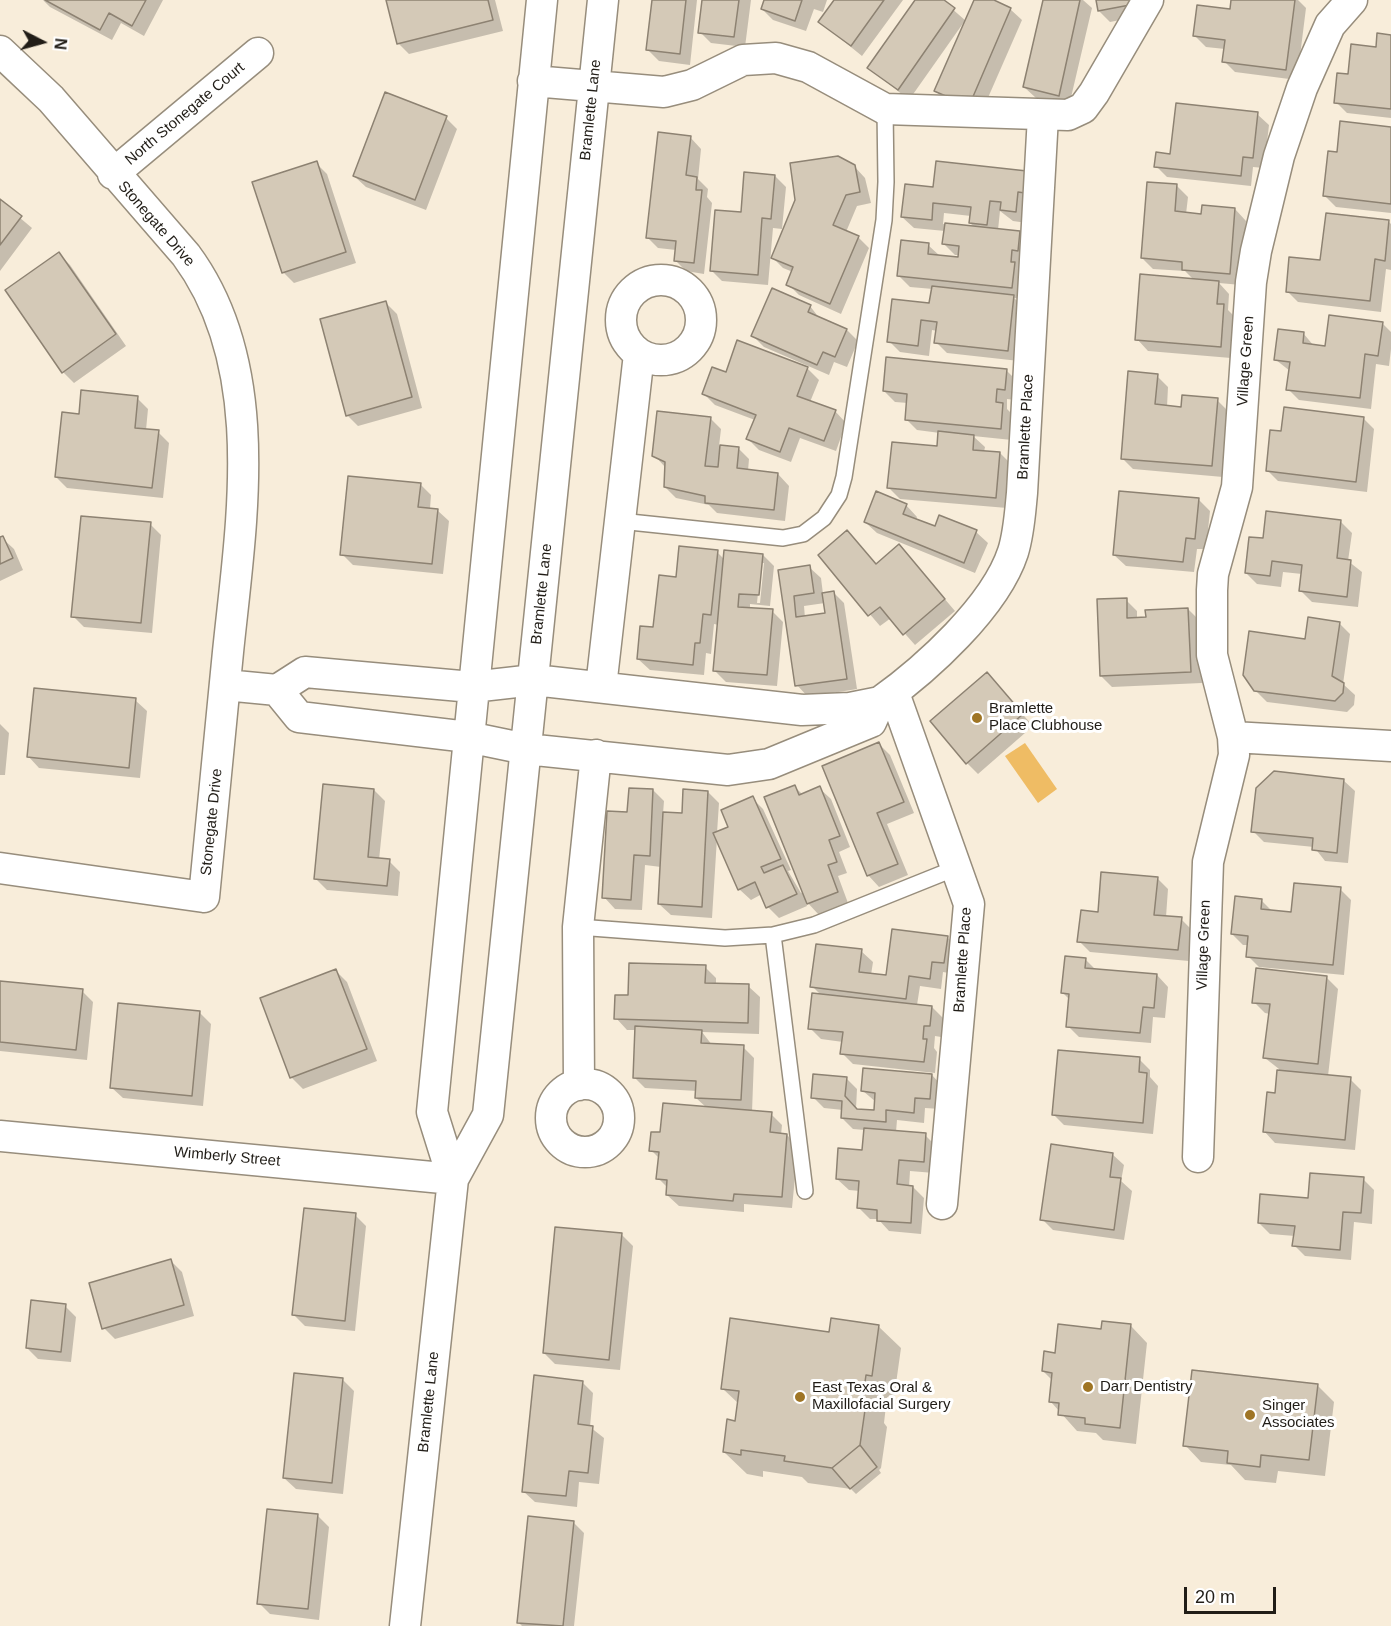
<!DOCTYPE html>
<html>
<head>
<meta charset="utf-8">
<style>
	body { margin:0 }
	#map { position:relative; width:1391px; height:1626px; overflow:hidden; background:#f8edda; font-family:Arial,sans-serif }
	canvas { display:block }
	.north { position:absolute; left:12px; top:12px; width:60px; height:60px; -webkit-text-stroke:4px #fff; paint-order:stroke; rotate:96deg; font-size:16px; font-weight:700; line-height:24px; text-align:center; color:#211d17 }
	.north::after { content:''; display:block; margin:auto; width:21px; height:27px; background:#211d17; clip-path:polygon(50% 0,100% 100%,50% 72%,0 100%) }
	.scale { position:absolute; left:1184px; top:1587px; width:92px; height:27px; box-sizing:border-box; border:3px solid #211d17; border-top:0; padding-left:8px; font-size:18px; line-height:21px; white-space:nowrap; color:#211d17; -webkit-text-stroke:4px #fff; paint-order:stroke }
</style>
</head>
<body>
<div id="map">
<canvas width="1391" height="1626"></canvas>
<div class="north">N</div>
<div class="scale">20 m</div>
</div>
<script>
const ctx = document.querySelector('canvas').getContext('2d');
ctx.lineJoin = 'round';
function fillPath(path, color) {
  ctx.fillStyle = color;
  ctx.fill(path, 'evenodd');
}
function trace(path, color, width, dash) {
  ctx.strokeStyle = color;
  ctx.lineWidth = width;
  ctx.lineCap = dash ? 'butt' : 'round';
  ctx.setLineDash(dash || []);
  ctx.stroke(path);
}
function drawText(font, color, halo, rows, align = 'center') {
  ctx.font = font + ' Arial,sans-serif';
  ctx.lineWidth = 6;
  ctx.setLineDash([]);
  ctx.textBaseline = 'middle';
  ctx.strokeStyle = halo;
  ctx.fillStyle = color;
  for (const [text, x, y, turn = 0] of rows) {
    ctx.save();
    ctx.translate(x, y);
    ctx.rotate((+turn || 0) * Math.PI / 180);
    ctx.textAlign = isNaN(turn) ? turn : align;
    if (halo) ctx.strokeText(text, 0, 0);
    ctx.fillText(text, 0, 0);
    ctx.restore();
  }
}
fillPath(new Path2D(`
	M1025,743L1057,789L1038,803L1005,756Z`), '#efbc64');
fillPath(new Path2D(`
	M43,0H163L144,36L121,23L112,40L50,7Z
	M388,0H495L503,31L409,54L398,43Z
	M653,0H697L690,65L659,61L648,50Z
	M704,0H751L745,47L711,43L700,32Z
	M765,0H827L823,12L814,9L806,31L773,20L762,9Z
	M836,0H903L862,56L820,22Z
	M917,0H942L966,21L975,0H990L1010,9L1022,20L980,116L947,102L936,91L964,22L909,100L869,68Z
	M1045,0H1083L1092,8L1069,106L1036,98L1024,87Z
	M1097,0H1143L1146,15L1110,22L1099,11Z
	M1233,0H1298L1306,8L1297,80L1235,72L1224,61L1225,49L1206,47L1194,35L1232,10Z
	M1391,36V118L1347,113L1336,102L1349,76Z
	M1257,114L1269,125L1264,168L1253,167L1251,186L1167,177L1156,166L1172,155Z
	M446,118L457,129L426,210L366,187L354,176Z
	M1391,128V213L1336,207L1325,196L1338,153Z
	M690,137L701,149L698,179L708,189L707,197L712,203L704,274L686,271L675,260L676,250L658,248L647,237Z
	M316,163L327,174L356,263L294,283L283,272Z
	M854,166L865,178L871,203L857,206L846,232L858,237L869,248L841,314L799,295L788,284L793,272L783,268L772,257L797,200Z
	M1027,172V223L1013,221L1000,211L998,230L1019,232L1030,244L1023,299L1014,298L1025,308L1019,361L947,353L936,342L937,331L932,330L929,356L900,352L889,341L931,305L933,289L910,287L899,276L928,245L940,256L959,258V255H955L944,244L945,231L914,228L902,217L934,189ZM944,213L971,216L970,223L975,228L943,224Z
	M775,176L786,187L782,229L773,228L768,285L722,281L711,270L742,214Z
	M1177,186L1188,197L1186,214L1203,215L1235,209L1246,221L1241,285L1219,283L1229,294L1228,310L1235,317L1231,358L1148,351L1137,339L1194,280L1185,271L1153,269L1142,258Z
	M0,201L32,228L0,271Z
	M1388,221L1391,224V270L1386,269L1381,312L1298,302L1287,291L1322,262Z
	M59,254L70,265L126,346L74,383L63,372Z
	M386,303L397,314L422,408L358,426L347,415Z
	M810,306L820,319L847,330L858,341L847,367L834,362L829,375L764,347L753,336Z
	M1382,323L1391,332V349L1389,366L1376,364L1371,409L1299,400L1288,389L1290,371L1276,360L1303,333L1314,346L1326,347Z
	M806,367L819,380L810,402L835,411L846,423L836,451L800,438L791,462L759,450L748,439L755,420L715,405L704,394L726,374Z
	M1006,370L1017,381L1015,400L1007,399V409L1014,416L1012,440L973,436L985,447L984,452L1000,453L1011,464L1007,508L900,499L889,488L938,447L940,433L917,430L906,419L908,403L895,402L884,391Z
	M1157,376L1168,387L1167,407L1182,408L1217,400L1228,411L1223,477L1133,469L1122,458Z
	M137,398L148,409L146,430L158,432L169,443L163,498L67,488L56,477L80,415Z
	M710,418L721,429L719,446L738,448L749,459L748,471L778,474L789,486L785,521L717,513L709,505L676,498L665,487V467L654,455Z
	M1363,418L1374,429L1367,492L1278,481L1267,470L1282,433Z
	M420,484L431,495L430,509L437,510L449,521L443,574L353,565L342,554Z
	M1199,500L1210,511L1206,549H1197L1194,572L1126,566L1114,555Z
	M906,505L917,517L916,520L936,528L940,517L976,532L988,543L975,573L877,533L865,522Z
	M1341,522L1352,533L1348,561L1362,572L1358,607L1312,602L1300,590L1302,574L1283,572L1281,587L1257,584L1246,573L1264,540Z
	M150,524L161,535L152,633L84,627L73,616Z
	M2,538L14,549L23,570L0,581V539Z
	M717,552L724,559L763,555L774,566L770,606L750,604V609L772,611L783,622L777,686L726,682L715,671L719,625L714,624L711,654L706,653L704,675L650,670L638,659L677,579ZM761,563H764L760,603H757Z
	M820,556L877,565L909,557L955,611L915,645L891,618L880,626Z
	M809,567L821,578L823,594L833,592L844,603L857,689L808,697L797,685L780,572ZM825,603L827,614L805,618L804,606Z
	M1126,600L1137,611V619L1188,609L1199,620L1202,683L1112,687L1101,676Z
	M1339,623L1350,634L1343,684L1355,695L1354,705L1347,712L1267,702L1255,690L1306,641Z
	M987,674L1033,726L978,774L967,763Z
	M135,700L147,711L140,778L39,768L28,756Z
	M0,724L9,733L5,775H0Z
	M879,744L890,755L914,813L887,824L908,875L879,887L868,875Z
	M1343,780L1355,791L1348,863L1325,861L1314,847L1264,842L1253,831Z
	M795,787L803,795L819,788L831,799L850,847L839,852L847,873L838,876L848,903L819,915L805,900L807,906L779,918L768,907L762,894L751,900L739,889L717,838L712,918L671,915L659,904L661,867L645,865L642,910L615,909L604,897L629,814L653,790L664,801L663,814L683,815L708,792L719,803L717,833L730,828L752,798L763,809L791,870L788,871L801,893L803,892Z
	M374,790L385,801L379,860L389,861L400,872L398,896L327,890L316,879Z
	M1157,878L1168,889L1166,917L1181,919L1192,930L1189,961L1090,952L1079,941L1099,914Z
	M1340,889L1351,900L1344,975L1259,967L1248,956L1249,945H1243L1232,934L1261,900L1273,912L1292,914Z
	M947,937L958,948L955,974L943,972L941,989L920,986L917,1005L932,1007L943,1018L941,1037L935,1036L934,1048L937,1052L935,1073L853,1064L842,1053L843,1042L821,1039L810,1028L821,995L812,986L861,951L873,962L871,975L887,977Z
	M1085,959L1096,970L1157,975L1168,987L1165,1018L1153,1017L1151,1043L1079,1037L1068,1026L1070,1000L1063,993Z
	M705,967L716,978V985L748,986L760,997L759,1034L702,1032L712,1045L743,1047L754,1058L752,1112L771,1114L782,1125L781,1135H787L798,1146L792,1208L744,1204V1212L679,1206L667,1195L668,1188L658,1178L660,1159L651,1150L662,1134L707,1108L696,1098L697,1091L645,1088L634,1077L636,1030H627L616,1018L629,997Z
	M336,971L347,982L377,1061L303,1089L292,1078L262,999Z
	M1327,978L1338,989L1328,1076L1350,1079L1361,1090L1355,1150L1275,1143L1264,1131L1277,1095L1279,1069L1265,1058L1270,1014L1265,1013L1254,1002Z
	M0,982L82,991L93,1002L87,1060L0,1051Z
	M200,1013L211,1024L203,1106L123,1098L111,1087Z
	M1139,1059L1150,1070V1077L1158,1086L1153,1134L1064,1125L1053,1114Z
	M932,1075L943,1087L940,1109L925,1108L924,1123L897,1120L896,1132L925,1135L936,1146L934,1173L910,1171L909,1187H913L924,1198L921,1234L889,1231L878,1219H870L859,1208L860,1191L849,1190L837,1179L863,1152L865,1130L853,1129L842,1118L843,1110L824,1108L813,1097L846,1078L857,1089L856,1109L875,1112L876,1102L863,1091Z
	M1112,1154L1124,1165L1121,1181L1132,1191L1124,1240L1053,1230L1042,1219Z
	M1363,1179L1374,1190L1372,1224L1354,1222L1351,1260L1305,1256L1294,1245L1295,1236L1270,1234L1259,1223Z
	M355,1215L366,1226L355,1331L305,1326L294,1315Z
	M622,1235L633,1246L620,1370L555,1364L544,1353Z
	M171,1261L182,1272L194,1316L115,1339L104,1328Z
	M65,1306L76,1317L71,1362L38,1359L27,1348Z
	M878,1326L901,1348L894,1398L887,1397L884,1423L887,1427L881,1468L879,1470L881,1473L856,1494L851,1489L808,1483L802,1477L763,1471V1477L747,1474L724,1452L736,1422L739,1404L722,1388L831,1334Z
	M1131,1326L1147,1343L1136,1444L1103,1440L1096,1433L1077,1431L1051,1402L1053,1381L1043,1371L1056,1354Z
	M343,1380L354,1391L343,1494L296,1489L284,1478Z
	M582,1382L593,1393L590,1427L604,1438L599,1484L579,1482L577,1507L535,1502L523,1491Z
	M1317,1385L1334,1402L1325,1476L1278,1471L1276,1483L1245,1480L1231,1465L1201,1462L1185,1445Z
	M318,1516L329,1527L319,1620L270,1614L259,1603Z
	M573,1522L584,1533L574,1626H522L518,1622Z`), '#0003');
const building = new Path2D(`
	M45,0H146L132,26L109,13L100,30Z
	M386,0H488L493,20L397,44Z
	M652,0H686L680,54L646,50Z
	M702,0H739L734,37L698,33Z
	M764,0H802L795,21L761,9Z
	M834,0H884L851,46L818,22Z
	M915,0H944L955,8L898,90L867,68Z
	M974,0H994L1011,8L969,106L934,91Z
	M1043,0H1080L1059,96L1023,87Z
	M1096,0H1134L1135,4L1098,11Z
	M1231,0H1295L1286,70L1222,62L1225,40L1193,36L1197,5L1230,9Z
	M1377,33L1391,35V109L1334,103L1337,73L1348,74L1351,44L1376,47Z
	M385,92L447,116L415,200L353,176Z
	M1176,103L1258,112L1253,158L1243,157L1241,176L1154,167L1156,152L1170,154Z
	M1340,121L1391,127V204L1323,196L1328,151L1337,152Z
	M658,132L691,136L686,175L697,177L696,190H702L694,263L674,261L676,241L646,238Z
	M838,156L855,165L860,192L846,195L833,225L859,236L830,304L786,285L793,267L771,258L795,200L790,163Z
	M317,161L346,252L282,273L252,182Z
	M936,161L1027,171L1025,193L1018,192L1016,212L1000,210L1001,202L990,201L987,225L969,223L971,207L933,203L932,220L901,217L905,184L933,187Z
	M744,172L775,175L771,219L762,218L758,275L710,271L715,210L741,212Z
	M1147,182L1177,184L1175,211L1201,214L1202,205L1235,208L1230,274L1182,270V262L1141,258Z
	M0,199L22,216L0,245Z
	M1326,213L1389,220L1385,261L1375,259L1370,301L1286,292L1289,257L1320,260Z
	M945,223L1020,231L1018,251L1012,250L1011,262H1015L1012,288L897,276L901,240L929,243L928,254L958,257L959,246L942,244Z
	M59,252L116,334L62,373L5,290Z
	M1140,274L1219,281L1217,304H1224L1221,347L1135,340Z
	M932,286L1014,295L1008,351L934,343L937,322L921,320L918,346L887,342L892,299L929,303Z
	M772,288L811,305L808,312L847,329L835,357L823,352L817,365L751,336Z
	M386,301L412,397L346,416L320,319Z
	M1329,315L1383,322L1378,356L1365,354L1360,398L1286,390L1290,362L1274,360L1278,329L1304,332L1303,343L1325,346Z
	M737,340L808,367L797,396L836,410L824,441L789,428L780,452L746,439L756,415L702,394L712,367L726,372Z
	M886,357L1007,369L1005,390L997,389L996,402L1003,403L1001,429L905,420L907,394L883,391Z
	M1128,371L1158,374L1155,404L1181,407L1182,395L1218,398L1212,466L1121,459Z
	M81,390L138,396L135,428L159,430L152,488L55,477L62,412L79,414Z
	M1284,407L1364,417L1356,482L1266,471L1270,430L1281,431Z
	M657,411L711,417L705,466L718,467L720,445L739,447L737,468L778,473L774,510L705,503V496L664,487L665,462L652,456Z
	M938,431L974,435L973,450L1000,452L996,498L887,488L892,442L937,446Z
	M348,476L421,483L418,507L438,509L432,564L340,555Z
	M876,491L907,504L903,514L935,526L939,515L977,530L964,563L864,522Z
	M1119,491L1199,498L1195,539L1186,538L1183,562L1113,555Z
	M1266,511L1341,520L1337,558L1351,560L1347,597L1299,591L1302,565L1272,561L1270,576L1245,573L1249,537L1263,538Z
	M81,516L151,522L141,623L71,617Z
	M847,530L876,564L899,544L945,599L903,635L880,607L868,616L818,555Z
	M3,536L13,558L0,564V537Z
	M679,546L718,550L711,615L703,614L700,643H695L693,665L637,659L640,626L653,627L659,575L676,577Z
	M724,550L763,554L759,595L739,594L738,607L773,609L767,675L713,671Z
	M810,565L814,593L794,596L796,617L825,613L822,593L834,591L847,679L795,686L778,570Z
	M1127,598V618L1146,617L1145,610L1188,608L1191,672L1100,676L1097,599Z
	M1308,617L1340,622L1332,676L1344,683L1343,693L1335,701L1254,691L1243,675L1249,631L1305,639Z
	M987,672L1023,714L966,764L930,721Z
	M34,688L136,698L129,768L27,757Z
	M879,742L904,802L877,813L898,864L867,876L822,766Z
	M1274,771L1344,779L1337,853L1312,850L1313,838L1251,832L1256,788Z
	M323,784L374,789L368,857L390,859L387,886L314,879Z
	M795,785L799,795L820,786L840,836L829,840L837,862L828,865L838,892L807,904L764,797Z
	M629,788L653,789L650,856L634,855L631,900L602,898L607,811L627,812Z
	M683,789L708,791L702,907L658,904L663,812L682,813Z
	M753,796L781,859L761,867L764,873L783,865L797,894L766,908L755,882L738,890L713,833L728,827L721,810Z
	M1101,872L1158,877L1154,915L1182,917L1178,950L1077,942L1081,910L1098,912Z
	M1294,883L1341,887L1333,965L1246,957L1248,936L1231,934L1235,896L1262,899L1261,909L1291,912Z
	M892,929L948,936L944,963L932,962L930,979L909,976L906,999L810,987L816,944L862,949L859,972L886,975Z
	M1065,956L1086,958L1085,968L1157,974L1154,1008L1143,1007L1140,1033L1066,1027L1069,994L1061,993Z
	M629,963L706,965L705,983L749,984L748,1023L614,1019L615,995H628Z
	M1256,968L1327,976L1318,1064L1263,1058L1270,1004L1252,1003Z
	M336,969L367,1049L290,1078L260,998Z
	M0,981L83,989L76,1050L0,1042Z
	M812,993L932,1006L930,1026H924L923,1039H927L924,1062L840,1054L843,1032L808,1029Z
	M118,1003L200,1011L192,1096L110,1088Z
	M635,1026L702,1030L701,1043L744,1045L741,1100L695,1098L696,1081L633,1078Z
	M1058,1050L1140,1057L1139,1072L1147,1073L1143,1123L1052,1115Z
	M863,1068L932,1074L930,1099L915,1098L914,1113L886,1110V1122L841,1118L842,1101L811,1098L813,1074L847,1077L845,1096L857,1109L874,1110L875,1093L861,1091Z
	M1277,1070L1351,1077L1345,1140L1263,1132L1267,1092L1275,1093Z
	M663,1103L772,1112L770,1132L787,1134L782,1197L734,1194L733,1201L666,1195L667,1180L656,1179L659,1152L649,1151L651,1132H660Z
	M864,1128L926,1133L924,1162L899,1160L897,1184L913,1186L911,1223L877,1221V1210L857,1208L859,1181L836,1179L838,1148L862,1150Z
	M1051,1144L1113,1153L1110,1177L1121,1178L1114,1230L1040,1220Z
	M1310,1173L1364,1177L1361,1213L1343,1212L1340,1250L1292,1246L1295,1226L1258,1223L1260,1194L1308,1198Z
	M304,1208L356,1213L345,1321L292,1315Z
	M555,1227L622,1233L609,1360L543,1353Z
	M171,1259L184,1305L102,1329L89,1283Z
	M31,1300L66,1304L61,1352L26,1348Z
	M730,1318L829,1332L831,1318L879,1325L872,1376L866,1375L862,1403H866L860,1445L832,1468L784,1461L785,1456L741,1450V1455L723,1452L727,1419L735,1421L739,1391L721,1389Z
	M1102,1321L1131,1324L1120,1428L1085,1424V1418L1058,1415L1059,1403L1049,1402L1052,1373L1042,1371L1044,1351L1055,1353L1058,1324L1101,1329Z
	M1192,1370L1318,1384L1309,1460L1261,1455L1260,1467L1227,1463L1228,1451L1183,1446Z
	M294,1373L343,1378L332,1483L283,1478Z
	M534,1375L583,1381L578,1424L593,1426L588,1473L569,1471L566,1496L522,1492Z
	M860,1445L877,1467L850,1489L832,1468Z
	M267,1509L318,1514L308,1609L257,1604Z
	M528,1516L574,1521L563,1626L517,1623Z`);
fillPath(building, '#d4c9b7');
trace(building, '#8d8272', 1.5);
const lane = new Path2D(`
	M620,521L783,538L803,534L824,518L839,495L844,477L884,220L886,182L885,109
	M578,927L725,938L773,935L814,925L956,868
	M773,935L805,1191`);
const street = new Path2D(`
	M0,51L51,99L186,255C269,367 241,524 228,652C220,734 212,815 204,897L0,868
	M533,81L664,92L692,85L743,60L776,58L808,67L885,109L1068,115L1083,108L1094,93L1148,0
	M113,174L258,53
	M621 320a40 40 0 1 1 80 0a40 40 0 1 1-80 0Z
	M305,672L472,687L534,680L802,710L850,708L880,702L871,722L769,764L728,770L526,749L468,737L299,717L277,690Z
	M225,685L277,690
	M601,687L639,354
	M894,693L969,904L942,1204
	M880,702C926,669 995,607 1013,552C1019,533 1020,513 1022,493L1043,116
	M1233,737L1391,746
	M551 1118a34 34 0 1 1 68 0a34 34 0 1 1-68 0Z
	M579,1085L578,927L596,755
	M0,1136L453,1179
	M1198,1157L1208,862L1234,755L1233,737L1212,655V590L1213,574L1237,487L1251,282L1256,251L1279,156L1302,88L1330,25L1352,0
	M453,1179L432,1112L542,0
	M405,1626L453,1179L488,1115L603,0`);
trace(lane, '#978d7c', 18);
trace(street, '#978d7c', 33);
trace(lane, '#fff', 15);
trace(street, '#fff', 30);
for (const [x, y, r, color] of [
	[977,718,6,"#9f7525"],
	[1088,1387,6,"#9f7525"],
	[800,1397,6,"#9f7525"],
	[1250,1415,6,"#9f7525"]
]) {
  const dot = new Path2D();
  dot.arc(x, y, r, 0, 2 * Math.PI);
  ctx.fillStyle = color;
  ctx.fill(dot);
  trace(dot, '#fff', 2);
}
drawText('15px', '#211d17', '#fff', [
	["Bramlette Lane",591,110,-84],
	["North Stonegate Court",185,114,-40],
	["Stonegate Drive",156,224,49],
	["Village Green",1246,361,-86],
	["Bramlette Place",1026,427,-87],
	["Bramlette Lane",542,594,-84],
	["Stonegate Drive",212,822,-84],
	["Village Green",1204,945,-88],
	["Bramlette Place",963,960,-86],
	["Wimberly Street",227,1157,5],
	["Bramlette Lane",429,1402,-84]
]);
drawText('15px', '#211d17', '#fff', [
	["Bramlette",989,709],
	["Place Clubhouse",989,726],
	["Darr Dentistry",1100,1387],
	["East Texas Oral &",812,1388],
	["Maxillofacial Surgery",812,1405],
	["Singer",1262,1406],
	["Associates",1262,1423]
], 'left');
</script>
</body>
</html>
